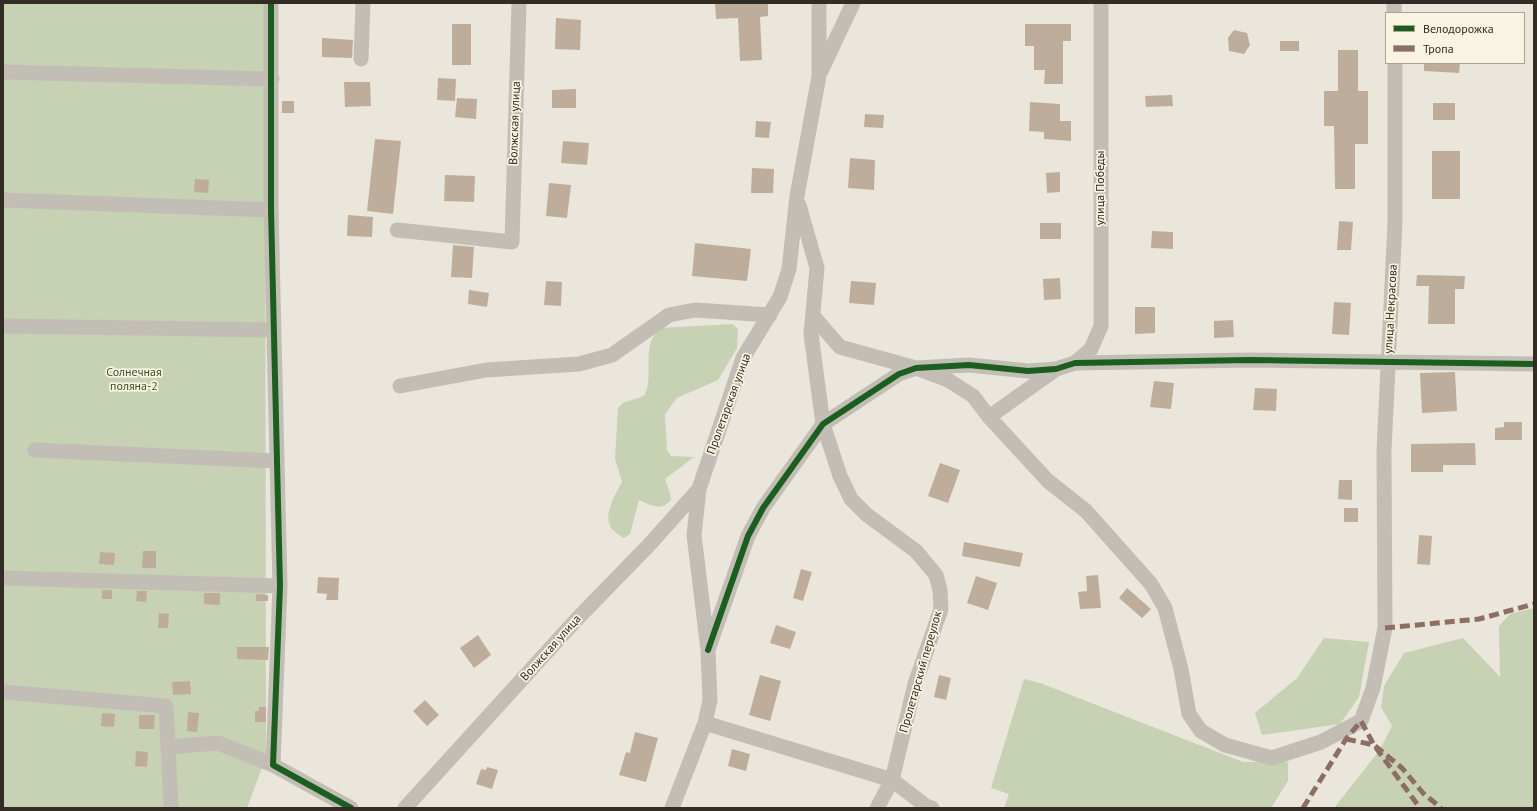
<!DOCTYPE html>
<html>
<head>
<meta charset="utf-8">
<style>
	body { margin:0 }
	#map { position:relative; width:1537px; height:811px; overflow:hidden; background:#ebe6db; font-family:"PT Sans",sans-serif }
	canvas { display:block }
	.frame { position:absolute; inset:0; border:4px solid #332c24; pointer-events:none }
	.legend { position:absolute; left:1385px; top:12px; width:140px; height:52px; box-sizing:border-box; background:#f9f3e1; border:1px solid #aaa395; margin:0; padding:5px 7px; list-style:none; font-size:12px; color:#332c24 }
	.legend li { display:flex; align-items:center; gap:8px; height:20px }
	.legend b { width:20px; border:1px solid #aaa395 }
</style>
</head>
<body>
<div id="map">
<canvas width="1537" height="811"></canvas>
<div class="frame"></div>
<ul class="legend">
<li><b style="height:5px;background:#1b5e20"></b>Велодорожка</li>
<li><b style="height:5px;background:#8d6e63"></b>Тропа</li>
</ul>
</div>
<script>
const ctx = document.querySelector('canvas').getContext('2d');
ctx.lineJoin = 'round';
function fillPath(path, color) {
  ctx.fillStyle = color;
  ctx.fill(path, 'evenodd');
}
function trace(path, color, width, dash) {
  ctx.strokeStyle = color;
  ctx.lineWidth = width;
  ctx.lineCap = dash ? 'butt' : 'round';
  ctx.setLineDash(dash || []);
  ctx.stroke(path);
}
function drawText(font, color, halo, rows, align = 'center') {
  ctx.font = font + ' "PT Sans",sans-serif';
  ctx.lineWidth = 3.5;
  ctx.setLineDash([]);
  ctx.textBaseline = 'middle';
  ctx.strokeStyle = halo;
  ctx.fillStyle = color;
  for (const [text, x, y, turn = 0] of rows) {
    ctx.save();
    ctx.translate(x, y);
    ctx.rotate((+turn || 0) * Math.PI / 180);
    ctx.textAlign = isNaN(turn) ? turn : align;
    if (halo) ctx.strokeText(text, 0, 0);
    ctx.fillText(text, 0, 0);
    ctx.restore();
  }
}
fillPath(new Path2D(`
	M3,3H265L266,757L247,808H3Z
	M733,324L738,329L737,348L718,380L677,398L665,414L667,450L671,456L694,457L665,479L670,493L671,500C661,512 651,505 639,500L630,534L624,538C620,536 616,533 613,530C601,517 615,495 622,482L615,459L618,408L623,403L644,396C653,380 645,359 651,341C653,337 657,332 660,328Z
	M1534,608V808H1334L1379,751L1392,726L1381,707L1384,686L1404,653L1463,638L1500,677L1499,626L1510,614Z
	M1324,638L1369,642L1359,697L1340,724L1262,735L1255,713L1297,678Z
	M1024,679L1040,683L1243,762H1288V781L1271,808H1004L1009,794L991,788Z`), '#c7d1b4');
fillPath(new Path2D(`
	M715,3H768V16L760,17L762,60L740,61L738,18L716,19Z
	M556,18L581,20L580,50L555,49Z
	M452,24H471V65H452Z
	M1025,24H1071V41H1063V84H1044L1045,70H1034V46H1025Z
	M1234,30L1247,33L1250,45L1244,54L1229,51L1228,38Z
	M322,38L353,40L352,58L322,57Z
	M1280,41H1299V51H1280Z
	M1338,50H1358V91H1368V144H1355V189H1335L1334,126H1324V91H1338Z
	M1424,63H1460L1459,73L1424,71Z
	M438,78L456,79L455,101L437,100Z
	M344,82H370L371,106L345,107Z
	M576,89V108H552V90Z
	M1172,95L1173,106L1146,107L1145,96Z
	M457,98L477,99L476,119L455,117Z
	M282,101H294V113H282Z
	M1030,102L1060,104V121H1071V141L1044,139V132L1029,131Z
	M1433,103H1455V120H1433Z
	M865,114L884,115L883,128L864,127Z
	M756,121L771,122L769,138L755,137Z
	M375,139L401,141L393,214L367,211Z
	M563,141L589,143L587,165L561,163Z
	M1432,151H1460V199H1432Z
	M850,158L875,160L874,190L848,188Z
	M752,168L774,169L773,193H751Z
	M1060,172V192L1047,193L1046,173Z
	M445,175L475,176L474,202L444,201Z
	M195,179L209,180L208,193L194,192Z
	M549,183L571,185L567,218L546,216Z
	M348,215L373,217L372,237L347,236Z
	M1339,221L1353,222L1351,250H1337Z
	M1040,223H1061V239H1040Z
	M1152,231L1173,232V249L1151,248Z
	M695,243L751,249L747,281L692,276Z
	M453,245L474,247L472,278L451,277Z
	M1417,275L1465,276L1464,289H1455V324H1428L1429,286H1416Z
	M1060,278L1061,299L1044,300L1043,279Z
	M546,281L562,282L561,306L544,305Z
	M851,281L876,283L874,305L849,303Z
	M469,290L489,293L487,307L468,304Z
	M1334,302L1351,303L1349,335L1332,334Z
	M1135,307H1155V333L1135,334Z
	M1233,320L1234,337L1214,338V321Z
	M1455,372L1457,411L1422,413L1420,373Z
	M1154,381L1174,383L1171,409L1150,407Z
	M1255,388L1277,389L1276,411L1253,410Z
	M1504,422H1522V440H1495V428L1504,427Z
	M1475,443L1476,465H1443V472H1411V444Z
	M940,463L960,470L948,503L928,496Z
	M1339,480H1352V500L1338,499Z
	M1344,508H1358V522H1344Z
	M1419,535L1432,536L1430,565L1417,564Z
	M964,542L1023,553L1020,567L962,556Z
	M143,551H156V568H142Z
	M100,552L115,553L114,565L99,564Z
	M801,569L812,572L803,601L793,598Z
	M1098,575L1101,608L1080,609L1078,592L1087,591L1086,576Z
	M976,576L997,583L988,610L967,603Z
	M318,577L339,578L338,600H326L327,594L317,593Z
	M1127,588L1151,609L1142,618L1119,598Z
	M102,590H112V599H102Z
	M137,591H147L146,602L136,601Z
	M204,593H220V605L204,604Z
	M256,594L268,595V601H256Z
	M159,613L169,614L168,628H158Z
	M776,625L796,632L790,649L770,643Z
	M478,635L491,655L474,668L460,648Z
	M237,647H269L268,660L237,659Z
	M760,675L781,681L770,721L749,715Z
	M939,675L951,678L946,700L934,697Z
	M190,681L191,694L173,695L172,682Z
	M425,700L439,715L427,726L413,711Z
	M259,707H266V722H255V711H259Z
	M188,712L199,713L197,732L187,731Z
	M102,713L115,714L114,727L101,726Z
	M139,715H155L154,729H139Z
	M635,732L658,738L646,782L619,775L626,752L630,753Z
	M732,749L750,754L746,771L728,766Z
	M136,751L148,752L147,767L135,766Z
	M487,767L498,770L492,789L476,784L481,769L486,770Z`), '#bfad9c');
trace(new Path2D(`
	M271,3V210L280,586L273,765
	M1394,3V13
	M361,59L363,3
	M821,71L853,3
	M3,72L272,79
	M3,200L271,210
	M799,205L817,268L811,334L823,424L840,476L851,499L867,515L916,551L936,575L940,590L941,609L915,684L892,780L877,808
	M397,230L512,242L519,3
	M813,316L840,347L916,368L948,380L973,396L989,417L1048,481L1086,511L1151,584L1165,608L1181,669L1189,714L1201,731L1225,745L1272,758L1321,742L1361,721L1373,688L1385,628L1384,450L1395,222V63
	M3,326L274,330
	M1075,363L1091,349L1101,326V3
	M400,386L486,370L579,364L612,355L669,315L695,310L770,315
	M989,417L1055,370
	M35,450L276,461
	M3,578L280,586
	M708,650L748,536L763,508L823,424L899,374L916,368L969,365L1028,371L1056,369L1075,363L1250,360L1534,364
	M3,692L166,706L171,808
	M705,723L892,780L926,806L932,808
	M168,747L218,743L273,765L351,808
	M405,808L576,620L649,545L699,489
	M672,808L705,723L710,700L708,650L694,535L699,489L743,358L780,297L789,269L797,196L819,76V3`), '#c3beb5', 15);
trace(new Path2D(`
	M1385,628L1479,619L1534,604
	M1346,739L1374,745L1402,768L1423,793L1441,808
	M1303,808L1346,739L1361,721L1374,745L1420,808`), '#8d6e63', 5, [10, 5]);
trace(new Path2D(`
	M271,3V210L280,586L273,765L351,808
	M708,650L748,536L763,508L823,424L899,374L916,368L969,365L1028,371L1056,369L1075,363L1250,360L1534,364`), '#1b5e20', 6);
drawText('12px', '#332c24', '#f9f3e1', [
	["Волжская улица",515,123,-88],
	["улица Победы",1101,188,-90],
	["улица Некрасова",1391,309,-87],
	["Пролетарская улица",729,404,-70],
	["Волжская улица",551,648,-48],
	["Пролетарский переулок",921,672,-74]
]);
drawText('12px', '#3a5227', '#f9f3e1', [
	["Солнечная",134,373],
	["поляна-2",134,387]
]);
</script>
</body>
</html>
